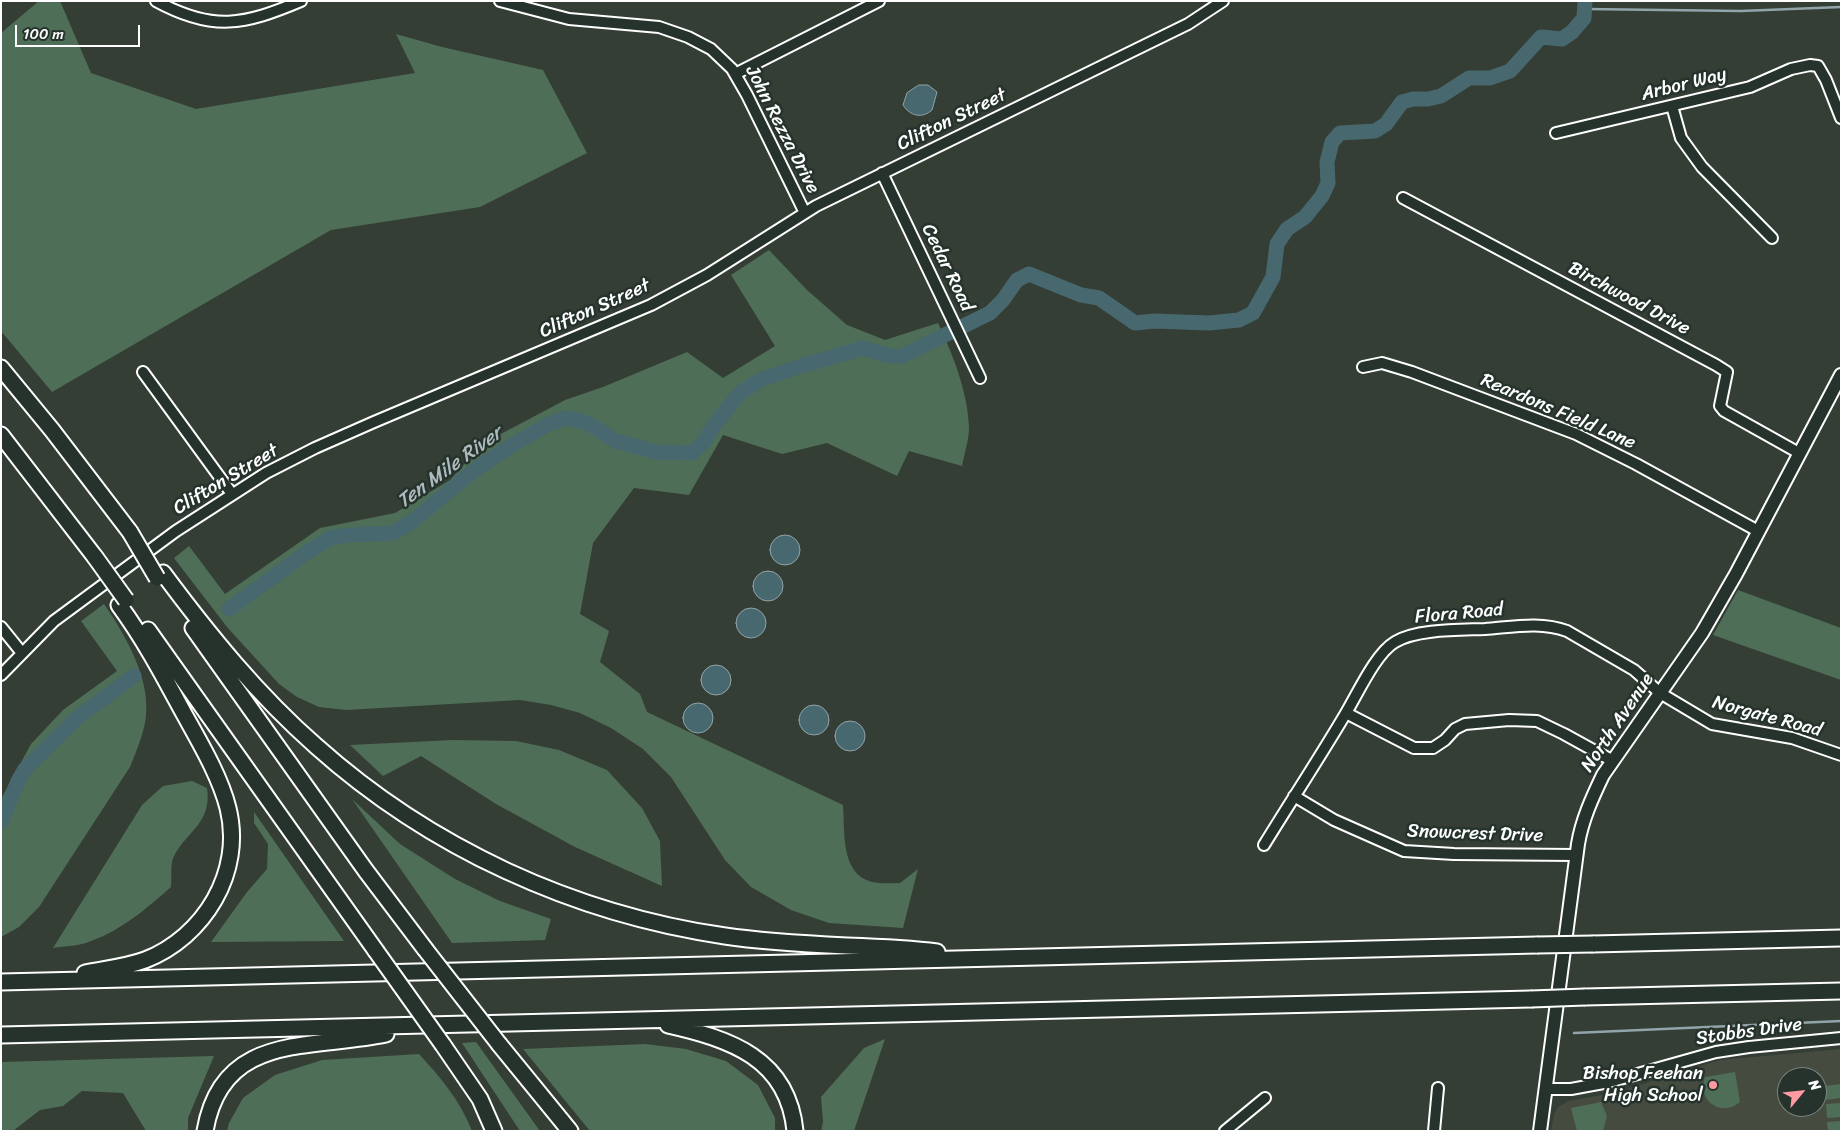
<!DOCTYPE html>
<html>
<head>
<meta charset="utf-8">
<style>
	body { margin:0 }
	#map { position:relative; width:1842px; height:1132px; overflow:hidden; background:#343e35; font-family:Sriracha,sans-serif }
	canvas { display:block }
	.frame { position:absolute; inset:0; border:2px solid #fff; pointer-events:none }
	.north { position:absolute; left:1777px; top:1067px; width:50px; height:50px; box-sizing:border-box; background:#26332d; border:1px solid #7d8581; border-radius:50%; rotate:62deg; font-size:14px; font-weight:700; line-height:20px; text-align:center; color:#fff }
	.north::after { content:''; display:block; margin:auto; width:18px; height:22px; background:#ff9aa2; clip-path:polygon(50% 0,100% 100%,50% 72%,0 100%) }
	.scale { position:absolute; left:15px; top:25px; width:125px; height:22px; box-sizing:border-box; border:2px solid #fff; border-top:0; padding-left:6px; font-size:15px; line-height:18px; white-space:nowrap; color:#fff; -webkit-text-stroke:4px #26332d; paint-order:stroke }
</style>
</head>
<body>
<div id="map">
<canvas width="1842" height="1132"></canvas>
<div class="frame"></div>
<div class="north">N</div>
<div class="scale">100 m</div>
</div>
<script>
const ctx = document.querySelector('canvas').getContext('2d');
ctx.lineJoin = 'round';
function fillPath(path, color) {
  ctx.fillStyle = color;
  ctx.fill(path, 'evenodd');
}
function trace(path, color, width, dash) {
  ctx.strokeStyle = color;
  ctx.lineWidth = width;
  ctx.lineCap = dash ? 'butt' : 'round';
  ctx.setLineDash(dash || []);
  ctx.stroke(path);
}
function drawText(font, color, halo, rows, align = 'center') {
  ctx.font = font + ' Sriracha,sans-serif';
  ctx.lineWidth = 5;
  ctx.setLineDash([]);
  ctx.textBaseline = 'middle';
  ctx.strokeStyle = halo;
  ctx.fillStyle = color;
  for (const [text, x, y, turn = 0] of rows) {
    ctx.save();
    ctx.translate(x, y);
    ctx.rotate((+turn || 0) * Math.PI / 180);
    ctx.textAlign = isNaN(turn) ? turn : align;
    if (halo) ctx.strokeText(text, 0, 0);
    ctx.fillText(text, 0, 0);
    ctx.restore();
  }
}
fillPath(new Path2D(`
	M1841,1049V1131H1551L1554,1114L1558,1107L1568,1101L1613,1093L1720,1060ZM1787,1077H1817V1107H1787Z`), '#454b3f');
fillPath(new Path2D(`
	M39,1H60L91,73L196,109L415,73L396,34L442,47L543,70L587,153L480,207L331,230L52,392L1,331V33Z
	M769,250L807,290L847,325L885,340L938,323C953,355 968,392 969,428C969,440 964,454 962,466L909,451L897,476L827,443L782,454L723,435L689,495L634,488L593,543L580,614L609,631L600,662L640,694L647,712L843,805C845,831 840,874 872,882C881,884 891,883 900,883L918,869L903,928L829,923L791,910L751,887L725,860L671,777L643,749L611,728L580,713L551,705L520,700L346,710L319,707L297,697L279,684L227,627L174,558L189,546L225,594L320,528L395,513L450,480L482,444L565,400L603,387L687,352L723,378L775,346L731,275Z
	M1738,590L1841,628V680L1713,635Z
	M104,604C126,636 153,682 145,723C142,738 136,752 130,767L39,907L19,927L1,937V799L31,744L63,710L117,671L81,621Z
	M453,740L516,741L559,750L607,770L642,808L660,841L662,886L575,847L496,804L421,756L383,776L350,745Z
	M192,781L207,788C212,823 188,830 174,856C170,863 172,878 171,887C147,908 122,930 91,941C80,946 65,946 53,948L142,805L163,786Z
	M352,799L400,844L455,879L500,901L551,919L545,940L452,943Z
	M254,812L344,941L211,942L247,892L267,869L268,844L254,823Z
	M885,1039L854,1131H821L823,1122L821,1097L864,1048Z
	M476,1042L540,1131H520L462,1043Z
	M645,1044L686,1049L726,1061L758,1085L775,1118V1131H590L523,1049Z
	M419,1054C441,1078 460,1100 472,1131H227L229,1123L243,1098L275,1075L322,1060Z
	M214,1056L188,1118V1131H146L123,1093L82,1091L63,1106L40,1110L13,1131H1V1062Z
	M1735,1072L1740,1102C1721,1118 1696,1100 1705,1077Z
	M1841,1084V1098L1825,1100L1824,1086Z
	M1601,1102L1607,1116L1603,1131H1577L1571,1108Z
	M1841,1103V1117L1827,1118L1826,1104Z
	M1841,1121V1131H1828L1827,1122Z`), '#4f6e57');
const water = new Path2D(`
	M919,85H928L937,92L932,110C922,119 910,116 903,105L907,93Z
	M770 550a15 15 0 1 1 30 0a15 15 0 1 1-30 0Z
	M753 586a15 15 0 1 1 30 0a15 15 0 1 1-30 0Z
	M736 623a15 15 0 1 1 30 0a15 15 0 1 1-30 0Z
	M701 680a15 15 0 1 1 30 0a15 15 0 1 1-30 0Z
	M683 718a15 15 0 1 1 30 0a15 15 0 1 1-30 0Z
	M799 720a15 15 0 1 1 30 0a15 15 0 1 1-30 0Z
	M835 736a15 15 0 1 1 30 0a15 15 0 1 1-30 0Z`);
fillPath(water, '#48686f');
trace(water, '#91a4a9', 1);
trace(new Path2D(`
	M1585,9L1741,11L1841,7
	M1574,1033L1841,1021`), '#91a4a9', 2.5);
trace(new Path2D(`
	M229,609L306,553L332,537L352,535L393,533L413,521L471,473L509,447L549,424L565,418L577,420L589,424L616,441L656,452L692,453L703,443L715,424L740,393L760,380L801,366L863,348L889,356H902L990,313L1003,300L1017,280L1029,274L1081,295L1099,298L1135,323L1154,321L1209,323L1239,320L1253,313L1273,277L1277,244L1287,229L1305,217L1322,196L1328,183L1327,162L1332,142L1340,133L1375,131L1386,124L1402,102L1413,99H1428L1441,96L1469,78H1490L1510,71L1541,37L1562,39L1572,32L1584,18L1585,1
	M1,822L18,781L25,769L78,717L134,676`), '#48686f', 15);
const minor = new Path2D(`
	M156,1C213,32 244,25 301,1
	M500,1L569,19L659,27L688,37L711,49L732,69L747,95L805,213
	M735,74L879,1
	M1672,106L1681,138L1702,167L1772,238
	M1556,133L1750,87L1791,69L1810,65L1818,66L1826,80L1841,118
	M882,173L980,378
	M1403,198L1716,365L1727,372L1720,406L1724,411L1799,453
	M1363,367L1382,363L1412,372L1576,434L1636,464L1758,531
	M143,372L232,494
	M1,627L22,653
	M1,675L54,621L176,531L266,473L315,448L374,422L651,305L707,275L816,206L1188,24L1223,1
	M1346,713L1414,748H1433L1445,740L1455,729L1465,724L1509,720L1537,721L1564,734L1613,761
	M1294,796L1334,820L1404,851L1454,854L1576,855
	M1264,845C1291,801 1320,757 1346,713C1358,693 1376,653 1395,642C1416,629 1460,630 1485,629C1512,627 1541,621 1567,631L1634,670L1660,693L1712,724L1792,738L1841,755
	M1545,1089H1571L1609,1082L1716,1052L1749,1047L1841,1038
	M1225,1131L1265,1098
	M1434,1131L1438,1088`);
const major = new Path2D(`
	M1540,1131L1578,844C1582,820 1592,798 1603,775L1702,633L1736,574L1841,375`);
const highway = new Path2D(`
	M1,368L52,430L130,532
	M1,435L95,557
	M163,573C209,635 258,695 316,746C430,848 574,914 725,936C765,942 806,944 847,946C877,947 907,948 937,952
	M193,628L366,871L425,949
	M148,630L376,951
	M1593,944L1841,938
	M85,973C105,969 126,967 145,960C204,937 244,872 228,808C220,776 199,741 183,712C163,675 144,639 119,605
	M1,982L1537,945
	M1585,997L1841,991
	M668,1025C730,1039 788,1058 795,1131
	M1,1035L1531,999
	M499,1044L570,1131
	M443,1045L480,1099L494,1131
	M205,1131C222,1031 312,1050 386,1034`);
trace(minor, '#fff', 14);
trace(major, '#fff', 16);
trace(highway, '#fff', 19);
trace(minor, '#26332d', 10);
trace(major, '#26332d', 12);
trace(highway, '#26332d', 15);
const highwayBridge = new Path2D(`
	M130,532L157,578
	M95,557L126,600
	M1537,945L1593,944
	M425,949L499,1044
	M376,951L443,1045
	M1531,999L1585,997`);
trace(highwayBridge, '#fff', 19, []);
trace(highwayBridge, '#26332d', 15);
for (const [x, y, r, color] of [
	[1713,1085,5,"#ff9aa2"]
]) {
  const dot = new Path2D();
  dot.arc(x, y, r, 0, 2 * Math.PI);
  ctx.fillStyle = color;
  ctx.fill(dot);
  trace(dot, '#26332d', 2);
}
drawText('19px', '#fff', '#26332d', [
	["Arbor Way",1684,85,-14],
	["Clifton Street",952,120,-26],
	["John Rezza Drive",782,130,63],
	["Cedar Road",947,268,64],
	["Birchwood Drive",1629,299,28],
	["Clifton Street",595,309,-24],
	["Reardons Field Lane",1558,412,23],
	["Clifton Street",226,480,-31],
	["Flora Road",1459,614,-5],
	["Norgate Road",1767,717,15],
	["North Avenue",1618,723,-56],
	["Snowcrest Drive",1475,834,2],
	["Stobbs Drive",1749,1032,-8]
]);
drawText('19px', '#fff', '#26332d', [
	["Bishop Feehan",1703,1074],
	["High School",1703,1096]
], 'right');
drawText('italic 20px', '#adbbbe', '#26332d', [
	["Ten Mile River",450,468,-36]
]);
</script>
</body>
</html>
